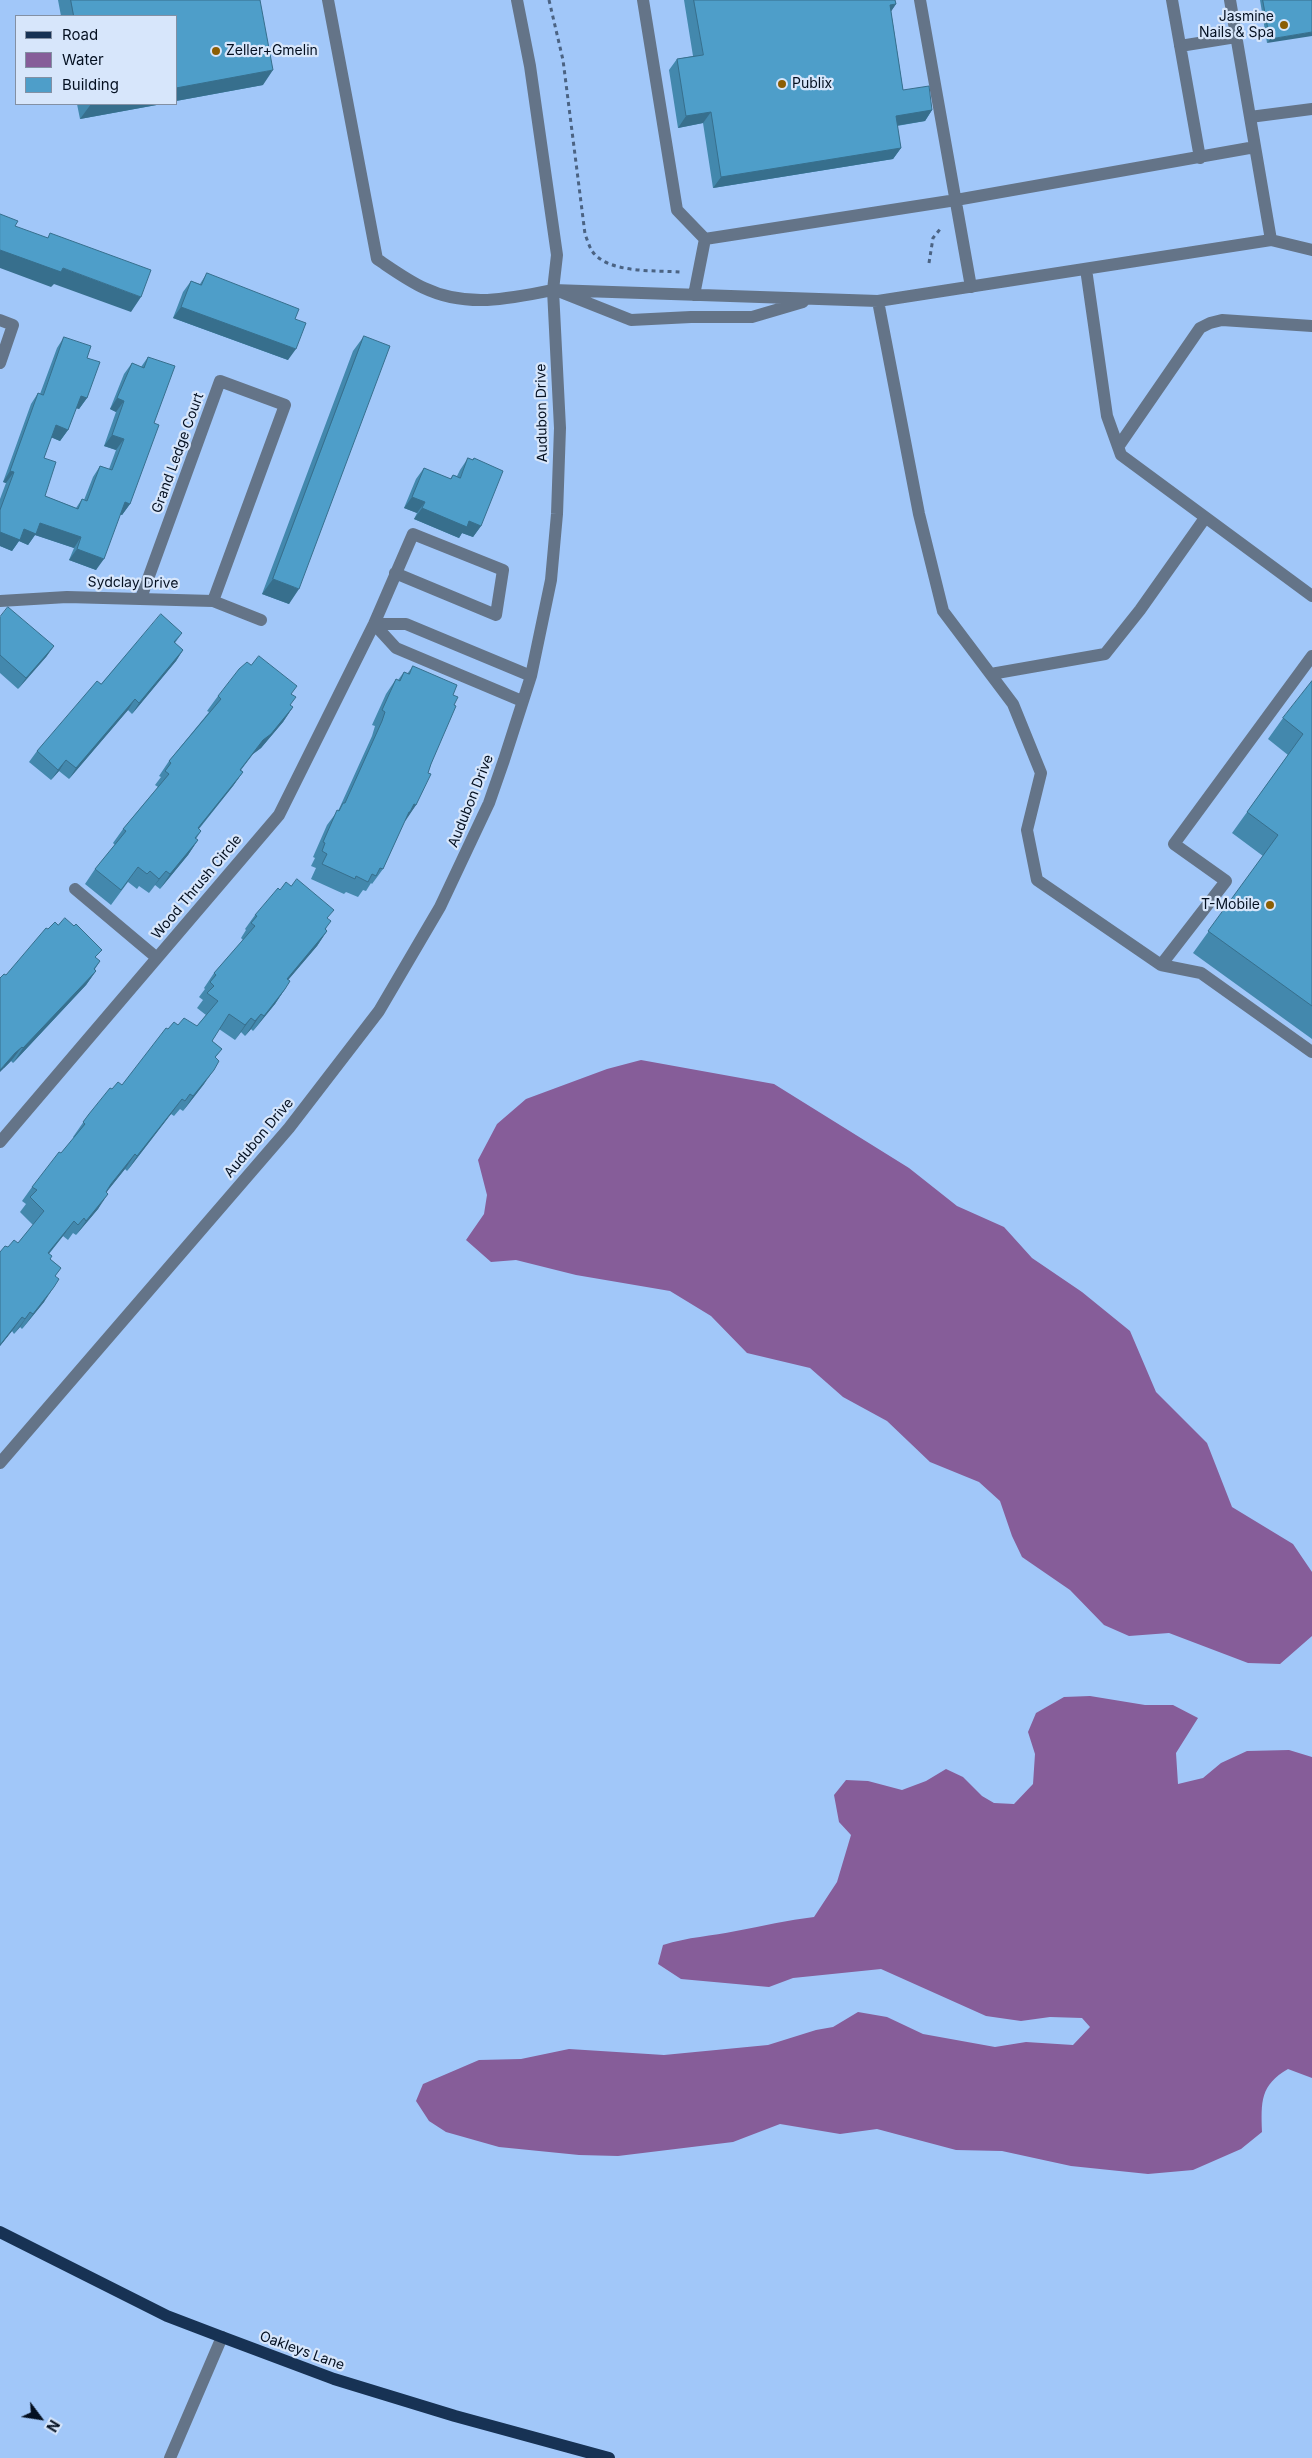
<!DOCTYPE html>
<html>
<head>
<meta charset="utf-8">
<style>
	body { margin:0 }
	#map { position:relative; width:1312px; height:2458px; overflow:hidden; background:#a1c7f9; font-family:Inter,sans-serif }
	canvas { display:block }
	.legend { position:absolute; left:15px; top:15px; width:162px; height:90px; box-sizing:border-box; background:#d7e6fb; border:1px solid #8390a4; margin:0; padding:6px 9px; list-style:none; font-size:15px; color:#041021 }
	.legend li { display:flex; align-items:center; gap:10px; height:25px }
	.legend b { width:25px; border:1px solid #8390a4 }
	.north { position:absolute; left:15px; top:2393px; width:50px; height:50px; -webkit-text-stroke:4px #d7e6fb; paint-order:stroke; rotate:121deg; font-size:14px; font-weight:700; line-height:20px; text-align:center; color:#041021 }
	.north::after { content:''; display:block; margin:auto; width:18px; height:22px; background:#041021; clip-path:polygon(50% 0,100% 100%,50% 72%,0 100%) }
</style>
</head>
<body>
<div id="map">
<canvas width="1312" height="2458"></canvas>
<ul class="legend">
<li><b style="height:6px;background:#173254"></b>Road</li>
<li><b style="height:14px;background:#865d99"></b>Water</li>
<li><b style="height:14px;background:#4e9ec9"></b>Building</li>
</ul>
<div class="north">N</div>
</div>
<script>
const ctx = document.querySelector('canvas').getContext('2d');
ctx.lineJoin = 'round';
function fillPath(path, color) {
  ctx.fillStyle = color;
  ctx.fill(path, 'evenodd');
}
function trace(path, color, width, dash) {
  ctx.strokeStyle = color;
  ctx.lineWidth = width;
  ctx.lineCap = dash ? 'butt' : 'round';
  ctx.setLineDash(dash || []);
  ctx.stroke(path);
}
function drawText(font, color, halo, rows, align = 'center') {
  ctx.font = font + ' Inter,sans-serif';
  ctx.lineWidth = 4.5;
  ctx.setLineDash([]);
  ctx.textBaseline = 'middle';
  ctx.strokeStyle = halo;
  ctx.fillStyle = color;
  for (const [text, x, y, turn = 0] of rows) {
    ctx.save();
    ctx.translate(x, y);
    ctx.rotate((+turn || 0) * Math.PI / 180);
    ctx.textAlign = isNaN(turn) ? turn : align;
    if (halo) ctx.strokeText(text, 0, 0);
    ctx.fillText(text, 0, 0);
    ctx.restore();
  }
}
fillPath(new Path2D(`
	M641,1060L774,1084L909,1168L957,1206L1004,1227L1032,1258L1082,1292L1130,1331L1156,1392L1207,1443L1232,1507L1293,1544L1312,1572V1636L1280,1664L1248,1663L1169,1633L1129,1636L1104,1625L1070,1590L1022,1557L1012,1536L1000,1501L979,1482L930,1462L887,1421L843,1397L810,1368L747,1353L711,1316L670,1291L576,1275L516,1260L491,1262L466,1240L484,1214L487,1195L478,1160L497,1124L526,1099L607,1069Z
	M1090,1696L1145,1705H1173L1198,1718L1176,1753L1178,1784L1203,1778L1221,1763L1247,1751L1289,1750L1312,1757V2078L1288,2069C1260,2085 1261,2102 1262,2132L1241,2149L1193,2170L1148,2174L1071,2166L1002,2151L956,2150L877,2129L840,2134L780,2124L733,2142L618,2156L579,2155L499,2147L446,2132L429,2121L416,2101L423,2084L479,2060L521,2059L569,2049L664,2055L768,2045L816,2030L833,2027L858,2012L887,2017L923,2034L995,2047L1026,2042L1073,2045L1090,2027L1082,2018L1050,2017L1021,2021L986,2016L881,1969L793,1978L769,1987L681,1979L658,1964L663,1945C688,1937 712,1936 736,1931C762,1926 788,1920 814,1917L837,1882L851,1835L839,1822L834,1795L846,1780L868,1781L902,1790L926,1781L946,1769L963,1777L982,1796L994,1803L1014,1804L1033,1784L1035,1754L1028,1732L1036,1713L1064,1697Z`), '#865d99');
trace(new Path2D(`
	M549,0L563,60L585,234C587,239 589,246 592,251C608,274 656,270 680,272
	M929,263L933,238L941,228`), '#4b6383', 3, [4, 4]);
trace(new Path2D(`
	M328,0L377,259C392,269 407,280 424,288C466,308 509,299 553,290L878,301L1271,240L1312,250
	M643,0L677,210L705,239L694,295
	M920,0L971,287
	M1172,0L1200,158
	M1230,0L1271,240
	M1180,46L1236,37
	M1250,117L1312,109
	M705,239L956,200L1255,147
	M1086,269L1107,416L1121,455L1312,596
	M563,293L631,320L691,317H752L803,302
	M878,301L919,514L943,611L1013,704L1041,773L1027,830L1037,880L1161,965L1226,881L1174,844L1312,656
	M0,320L13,325L0,363
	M1118,447L1200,328L1210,323L1222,320L1312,326
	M141,598L220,381L285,405L213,601
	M0,601L67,597L213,601L261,620
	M374,624L396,648L522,701
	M374,624H406L531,676
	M991,674L1105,654L1140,610L1205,518
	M75,889L157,958
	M1161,965L1201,973L1312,1052
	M0,1142L279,815L374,624L413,534L503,570L496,615L395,573
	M0,1463L289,1128L379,1011L440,907L489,803L504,760L531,676L551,580L557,514L560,428L553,290L557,255L530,66L517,0
	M170,2458L222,2337`), '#647488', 12);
trace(new Path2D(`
	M0,2232L167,2316L222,2337L334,2379L455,2416L609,2458`), '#173254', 12);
fillPath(new Path2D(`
	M58,0H260L263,85L176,101V16H61Z
	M684,0H895L896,4L891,11L903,90L932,110L925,121L897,126L901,148L893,159L713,188L703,123L678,128L669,70L677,59L693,56Z
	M1260,0H1312L1267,43Z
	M77,104H162L80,119Z
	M207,273L295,319L288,360L173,318L183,292L191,281L200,284Z
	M364,336L289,604L262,594L353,351Z
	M64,337L87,358V398L79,409L76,408L68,430L60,441L51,437L44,458L45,496L76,508L82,499L84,500L93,477L100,466L109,469L116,450L104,446L116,412L110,409L124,374L132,363L141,367L148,357L154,423L130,504L122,515L120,514L96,570L69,560L74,548L35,535L28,545L19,541L12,551L0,546V499L6,483L3,482L31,404L38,393L40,394L57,348Z
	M468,458L472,460L474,458L481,526L473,537L462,533L459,538L414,519L417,513L404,508L416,479L424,468L450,479L453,475L457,476L460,470Z
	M0,617L54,646L46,657L18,689L0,673Z
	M182,633L175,643L183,650L176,661L132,714L128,710L69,779L59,771L51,780L29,762L37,751L101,684Z
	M413,666L453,695L454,705L431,764L416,805L405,820L383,869L372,884L371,883L366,891L363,890L358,897L346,892L344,894L311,879L316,868L311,866L315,858L313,857L327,825L339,809L372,736L375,726L372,725L386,694L396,679L398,680L404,672L407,674Z
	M1312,681V1039L1193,953L1263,856L1232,833L1288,755L1268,739L1283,718Z
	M292,694L290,705L293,707L283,722L261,748L253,754L241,770L243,772L233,786L199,829L201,831L196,839L198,840L188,855L160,889L155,885L149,893L139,886L137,889L128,882L111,905L85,884L95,869L115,845L113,843L123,829L158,787L155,785L161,777L159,776L169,761L209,712L207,711L218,696Z
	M255,915L328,919L326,929L327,931L317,946L288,980L285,989L275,1004L253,1031L251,1029L245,1036L241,1032L235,1040L219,1029L212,1041L222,1049L215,1058L204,1084L183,1111L180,1109L174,1116L171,1114L127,1171L125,1169L108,1190L98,1209L76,1235L73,1233L68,1240L63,1236L49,1254L50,1259L61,1268L55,1276L44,1302L22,1329L20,1327L14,1334L12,1331L0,1346V1252L8,1247L18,1243L33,1225L20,1212L26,1204L22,1201L32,1187L74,1138L73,1137L89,1114L112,1089L122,1085L168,1029L178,1025L197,1026L206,1015L197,1008L203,1000L199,997L205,989L204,988L214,973L243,940L241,938L246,930L245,929Z
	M96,958L100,961L95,969L96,971L86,985L13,1063L11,1061L4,1068L6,975Z`), '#4388ad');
fillPath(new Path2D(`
	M896,4L888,16L890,5Z
	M1312,32V36L1267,43L1270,39Z
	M273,70L263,85L176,101V88Z
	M91,104H162L80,119Z
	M932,110L925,121L888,127L896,116Z
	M711,112L703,123L678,128L686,116Z
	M901,148L893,159L713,188L721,177Z
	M0,250L63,268L141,297L131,312L54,284L51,287L0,268Z
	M181,307L296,349L288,360L173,318Z
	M81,396L87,398L79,409L73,407Z
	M117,398L124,401L116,412L110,409Z
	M56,425L68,430L60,441L48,436Z
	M112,435L124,439L116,450L104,446Z
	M10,471L14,472L6,483L3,482Z
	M412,497L425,502L417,513L404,508Z
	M125,502L130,504L122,515L117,513Z
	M422,508L469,521L481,526L473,537L462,533L459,538L414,519Z
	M40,523L81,537L74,548L35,535L28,545L19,541L12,551L0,546V532L24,529Z
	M77,549L104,559L96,570L69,560Z
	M273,579L299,589L289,604L262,594Z
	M54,646L46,657L18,689L26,678Z
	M183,650L176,661L132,714L139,703Z
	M135,699L128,710L69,779L76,768Z
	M293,707L283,722L261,748L253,754L230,784L263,740Z
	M66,760L59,771L51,780L58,770Z
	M243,772L233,786L187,843L198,828Z
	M414,804L416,805L406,820L398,827Z
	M198,840L188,855L160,889L170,874Z
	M166,871L155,885L149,893L159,879Z
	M327,931L317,946L277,993L287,979Z
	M96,971L86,985L13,1063L23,1048Z
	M285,989L275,1004L253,1031L264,1016Z
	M261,1014L251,1029L245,1036L255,1021Z
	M251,1018L241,1032L235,1040L245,1025Z
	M22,1047L11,1061L0,1072V1070L15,1053Z
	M214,1070L204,1084L183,1111L193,1096Z
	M182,1099L171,1114L127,1171L137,1156Z
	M135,1154L125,1169L101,1199L111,1184Z
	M108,1194L98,1209L76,1235L86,1221Z
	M74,1221L63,1236L37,1268L48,1253Z
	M54,1287L44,1302L22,1329L33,1314Z
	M30,1312L20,1327L14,1334L25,1319Z
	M22,1317L12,1331L0,1346V1345Z`), '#376f8d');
const building = new Path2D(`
	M71,0H260L273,70L176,88V16H74Z
	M694,0H895L896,4L890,5L903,90L929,86L932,110L896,116L901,148L721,177L711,112L686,116L677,59L703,55Z
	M1263,0H1312V32L1270,39Z
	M0,214L18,221L15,226L48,238L50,233L151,270L141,297L63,268L61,272L0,250Z
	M207,273L299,309L295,319L306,323L296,349L181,307L191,281L201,285Z
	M364,336L390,346L299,589L273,579Z
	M64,337L91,346L87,358L100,362L87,398L81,396L68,430L56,425L44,458L56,462L45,496L78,509L82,499L87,501L100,466L112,470L124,439L112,435L124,401L117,398L132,363L144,368L148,357L175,366L154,423L159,425L130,504L125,502L104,559L77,549L81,537L40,523L36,534L24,529L20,540L0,532V510L14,472L10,471L38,393L43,395Z
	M468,458L473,460L474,458L503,471L481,526L469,521L467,527L422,508L425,502L412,497L424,468L451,479L453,475L460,478Z
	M8,607L54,646L26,678L0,655V617Z
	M161,614L182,633L174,642L183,650L139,703L135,699L76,768L66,760L58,770L37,751L97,681L101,684Z
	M259,656L297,686L291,694L296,697L290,705L293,707L271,734L263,740L240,770L243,772L198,828L201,831L195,838L198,840L170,874L166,871L159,879L150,871L147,874L138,867L121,890L95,869L126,831L123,829L169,774L165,771L171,763L169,761L221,699L218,696L239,669L247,662L251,665Z
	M413,666L457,685L453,695L458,697L454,705L456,706L431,764L428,773L431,774L416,805L414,804L410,812H409L383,869L380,868L376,876L372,874L368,882L356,876L355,879L322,864L327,854L322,851L325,843L323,842L337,810L339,811L343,803H345L382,721L385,712L382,710L396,679L400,681L404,672L409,674Z
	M1312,681V1006L1208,931L1278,835L1247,812L1303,734L1283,718Z
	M297,879L334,910L327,918L331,921L325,929L327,931L287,979L290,981L285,989L264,1016L261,1014L255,1021L251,1018L245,1025L229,1014L212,1041L222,1049L215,1057L219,1061L214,1070L193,1096L190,1094L185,1101L182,1099L137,1156L135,1154L111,1184L106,1192L108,1194L86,1221L84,1218L78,1225L74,1221L48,1253L52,1256L50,1259L61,1268L55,1276L59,1279L54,1287L33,1314L30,1312L25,1319L22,1317L0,1345V1252L5,1246L8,1247L14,1240L18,1243L44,1211L30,1197L37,1190L32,1187L59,1152L61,1153L85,1124L83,1122L89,1114L110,1088L112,1089L118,1082L122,1085L166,1028L168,1029L174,1022L178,1025L184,1018L197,1026L218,1001L207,993L214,986L210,982L216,975L214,973L255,926L251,923L257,916L255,915L278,888L280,890L286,882L291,886Z
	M65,918L74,926L76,924L102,950L95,957L100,961L94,969L96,971L23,1048L22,1047L15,1053L0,1070V978L4,974L6,975L46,928L48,929L55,922L58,925Z`);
fillPath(building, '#4e9ec9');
trace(building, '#376f8d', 1);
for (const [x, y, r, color] of [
	[1284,25,5,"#8c5e04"],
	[216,51,5,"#8c5e04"],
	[782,84,5,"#8c5e04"],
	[1270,905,5,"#8c5e04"]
]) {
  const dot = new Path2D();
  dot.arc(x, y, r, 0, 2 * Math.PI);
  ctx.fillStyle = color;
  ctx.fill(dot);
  trace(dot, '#d7e6fb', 2);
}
drawText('14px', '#041021', '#d7e6fb', [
	["Jasmine",1274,17],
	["Nails & Spa",1274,33],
	["Zeller+Gmelin",226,51,"left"],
	["Publix",792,84,"left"],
	["T-Mobile",1260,905]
], 'right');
drawText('14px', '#041021', '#d7e6fb', [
	["Audubon Drive",542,413,-91],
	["Grand Ledge Court",178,453,-70],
	["Sydclay Drive",133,583,1],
	["Audubon Drive",471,801,-68],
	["Wood Thrush Circle",197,887,-50],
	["Audubon Drive",259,1138,-50],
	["Oakleys Lane",302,2351,20]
]);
</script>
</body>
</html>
